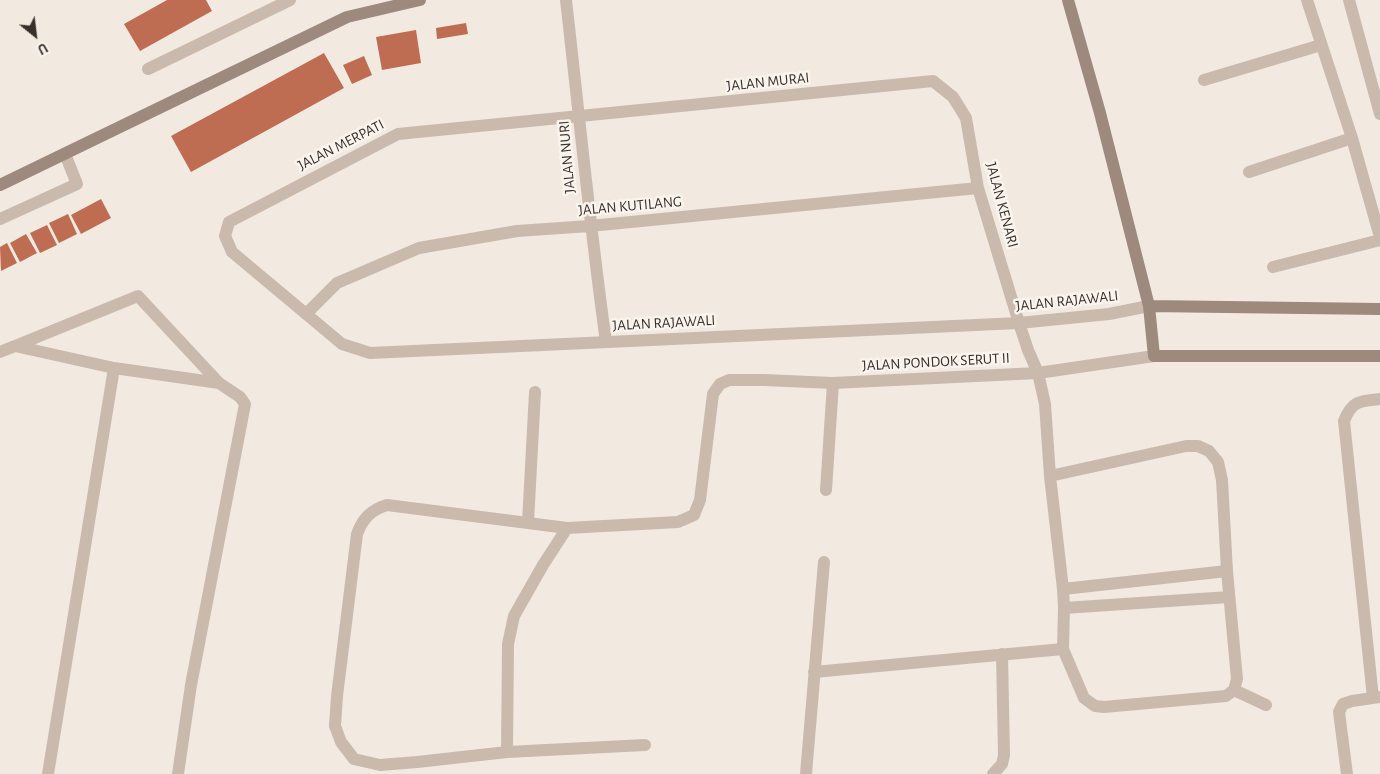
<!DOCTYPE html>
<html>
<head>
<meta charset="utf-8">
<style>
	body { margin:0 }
	#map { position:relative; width:1380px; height:774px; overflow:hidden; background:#f2eae1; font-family:"Alegreya Sans",sans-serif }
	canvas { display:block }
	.north { position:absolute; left:10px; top:10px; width:50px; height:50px; -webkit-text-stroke:4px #f9f4ed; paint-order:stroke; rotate:151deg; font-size:14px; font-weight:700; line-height:20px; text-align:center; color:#382f2b }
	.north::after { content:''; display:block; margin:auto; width:18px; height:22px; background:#382f2b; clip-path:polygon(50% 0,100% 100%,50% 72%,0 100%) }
</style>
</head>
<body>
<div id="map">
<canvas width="1380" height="774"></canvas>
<div class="north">U</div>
</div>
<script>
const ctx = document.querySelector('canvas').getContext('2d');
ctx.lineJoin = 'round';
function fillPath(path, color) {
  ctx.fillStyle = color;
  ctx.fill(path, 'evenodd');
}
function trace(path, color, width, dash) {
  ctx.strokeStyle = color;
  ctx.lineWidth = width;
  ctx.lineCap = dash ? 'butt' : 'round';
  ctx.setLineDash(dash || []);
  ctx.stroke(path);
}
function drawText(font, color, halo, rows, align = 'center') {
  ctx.font = font + ' "Alegreya Sans",sans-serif';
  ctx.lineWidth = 5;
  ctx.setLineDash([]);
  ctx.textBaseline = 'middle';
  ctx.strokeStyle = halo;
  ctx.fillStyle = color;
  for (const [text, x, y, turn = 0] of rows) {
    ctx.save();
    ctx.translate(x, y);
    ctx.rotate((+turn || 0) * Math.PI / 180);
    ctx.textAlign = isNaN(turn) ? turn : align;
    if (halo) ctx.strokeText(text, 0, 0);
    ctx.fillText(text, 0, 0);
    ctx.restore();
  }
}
fillPath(new Path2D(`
	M167,0H206L212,11L140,51L124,24Z
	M466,23L468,34L437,39L436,28Z
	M416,30L421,63L382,70L376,37Z
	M324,53L344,88L191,172L171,136Z
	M364,56L372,75L352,84L343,65Z
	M101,199L111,218L81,234L71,215Z
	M68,214L77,234L59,243L49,223Z
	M47,225L57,245L40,253L30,233Z
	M26,234L37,253L20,262L10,243Z
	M7,243L17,263L1,271L0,247Z`), '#be6c52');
trace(new Path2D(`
	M1307,0L1352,138L1380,237
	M1204,80L1321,45
	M1249,172L1352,138
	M1273,267L1380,240`), '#cabaad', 12);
trace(new Path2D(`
	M566,0C579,114 590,228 606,342
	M1349,0L1380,114
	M148,69L290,0
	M0,219L77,184L65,154
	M306,314L337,283L419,248L517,231L590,226L978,188
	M15,346L138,296L219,383
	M0,352L15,346L114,368L219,383L240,397L245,404L191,685L178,774
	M1050,476L1186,446H1198L1209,451L1218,462L1222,480L1227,571L1237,679L1234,690L1226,696L1104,707L1095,706L1084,698L1063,649L1064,608L1063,589L1050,476L1045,404L1038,373L1028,350L1019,323L978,188L966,118L953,97L933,81L398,134L229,222L225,236L232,252L342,344L370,353L1019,323L1109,314L1149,306
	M826,490L833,383
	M528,522L535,392
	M1063,589L1227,571
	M1064,608L1229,597
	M814,672L1063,649
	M1234,690L1266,705
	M1373,698L1344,421C1352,401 1359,401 1380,399
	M645,745L507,752L417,762L380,765L354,759L341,742L335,726L337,696L357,534C363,518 371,510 387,505L567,528L678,522L694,515L700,500L713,394L720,384L729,380H764L833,383L1038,373L1154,356
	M507,752L508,644L514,616L543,565L567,528
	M48,774L114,368
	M806,774L824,562
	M993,774L1002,764L1004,755L1002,654
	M1347,774L1339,712L1343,704L1352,701L1380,697`), '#cabaad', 12);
trace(new Path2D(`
	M1068,0L1100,113L1149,306L1154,356H1380
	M0,185L347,17L420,0
	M1149,306L1380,309`), '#9d897e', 12);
drawText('15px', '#382f2b', '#f9f4ed', [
	["JALAN MURAI",768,82,-6],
	["JALAN MERPATI",341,145,-27],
	["JALAN NURI",567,157,-95],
	["JALAN KENARI",1002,205,75],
	["JALAN KUTILANG",630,206,-5],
	["JALAN RAJAWALI",1067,301,-6],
	["JALAN RAJAWALI",664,323,-3],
	["JALAN PONDOK SERUT II",936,362,-3]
]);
</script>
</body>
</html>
